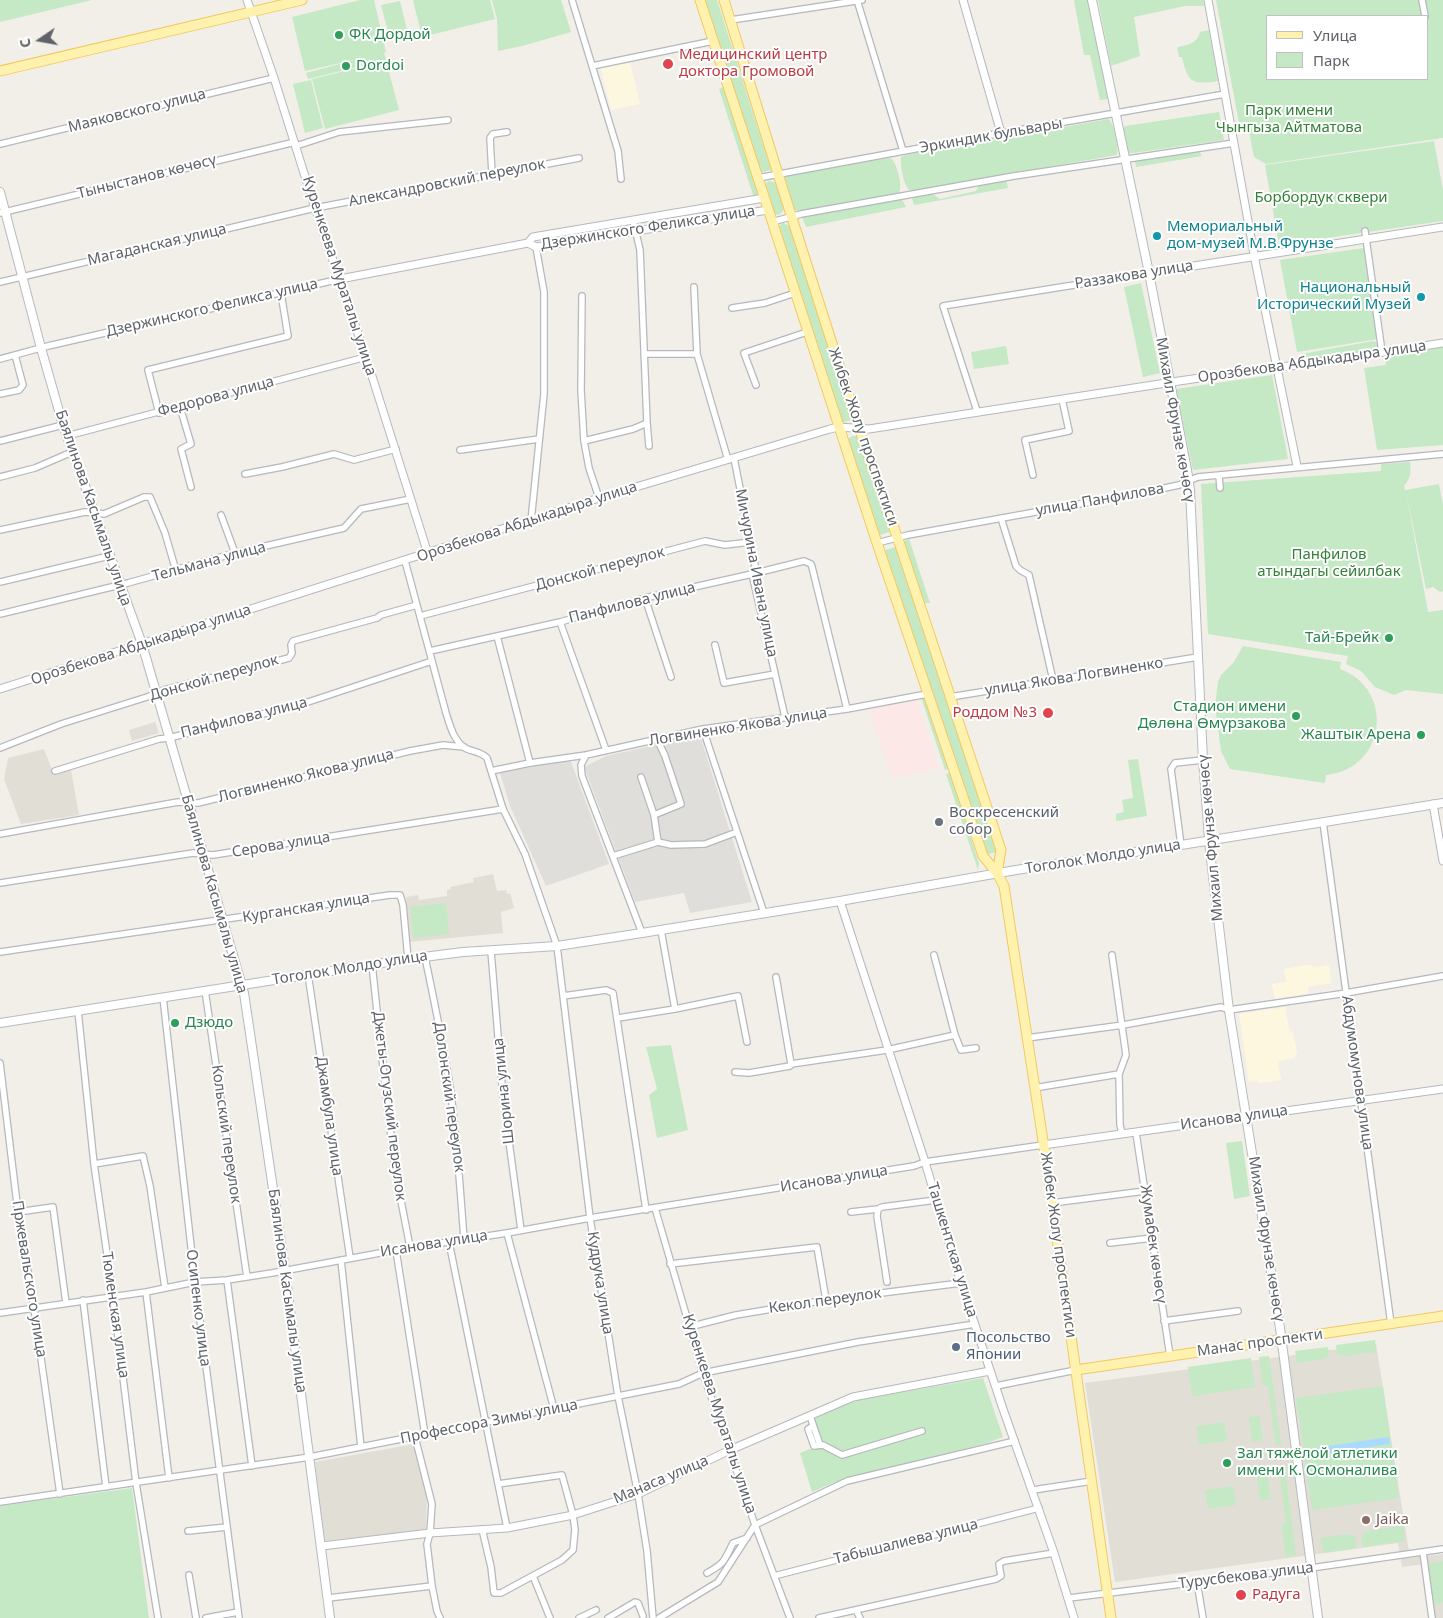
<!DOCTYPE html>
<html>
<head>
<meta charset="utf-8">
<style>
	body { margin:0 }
	#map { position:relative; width:1443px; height:1618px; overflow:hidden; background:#f1efe8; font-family:"Noto Sans",sans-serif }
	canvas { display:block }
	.legend { position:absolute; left:1266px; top:15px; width:162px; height:65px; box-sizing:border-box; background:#fff; border:1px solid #bfc1c3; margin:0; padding:6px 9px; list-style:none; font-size:15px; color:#5f6368 }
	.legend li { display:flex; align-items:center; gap:10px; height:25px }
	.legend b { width:25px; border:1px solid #bfc1c3 }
	.north { position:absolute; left:15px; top:15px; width:50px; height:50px; -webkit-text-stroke:4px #fff; paint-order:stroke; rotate:258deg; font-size:14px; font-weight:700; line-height:20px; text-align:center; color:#5f6368 }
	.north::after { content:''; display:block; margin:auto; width:18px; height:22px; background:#5f6368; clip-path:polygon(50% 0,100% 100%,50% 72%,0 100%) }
</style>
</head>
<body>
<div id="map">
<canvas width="1443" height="1618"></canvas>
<ul class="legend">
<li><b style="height:6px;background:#fff2af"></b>Улица</li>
<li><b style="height:14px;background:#c5e8c5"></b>Парк</li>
</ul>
<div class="north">С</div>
</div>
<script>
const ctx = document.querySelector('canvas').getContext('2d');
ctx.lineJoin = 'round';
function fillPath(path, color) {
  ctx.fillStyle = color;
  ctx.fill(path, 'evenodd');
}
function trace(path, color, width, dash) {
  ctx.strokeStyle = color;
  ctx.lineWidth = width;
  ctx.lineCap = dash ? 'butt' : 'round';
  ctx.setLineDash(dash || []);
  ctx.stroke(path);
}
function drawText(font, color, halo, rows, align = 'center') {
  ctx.font = font + ' "Noto Sans",sans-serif';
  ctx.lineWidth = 4;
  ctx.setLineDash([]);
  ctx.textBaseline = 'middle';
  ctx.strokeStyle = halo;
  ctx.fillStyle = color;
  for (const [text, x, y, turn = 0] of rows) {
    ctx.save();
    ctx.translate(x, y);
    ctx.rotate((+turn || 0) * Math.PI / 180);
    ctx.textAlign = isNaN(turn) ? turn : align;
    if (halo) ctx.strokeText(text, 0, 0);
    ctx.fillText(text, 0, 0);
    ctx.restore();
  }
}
fillPath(new Path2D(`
	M630,63L640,104L611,110L601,68Z
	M1308,965L1318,967L1329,965L1331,983L1308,987L1309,993L1275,999L1272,984L1286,982L1284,969Z
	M1285,1007L1289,1029L1293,1033L1297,1053L1293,1058L1278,1061L1281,1080L1260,1083L1257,1081L1249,1082L1239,1014Z`), '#fef7e0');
fillPath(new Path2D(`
	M700,735L752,902L690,913L684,893L635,902L584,767L606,756Z
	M570,759L609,864L546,886L510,806L500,773Z`), '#e0deda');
fillPath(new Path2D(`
	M155,722L159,733L132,741L129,730Z
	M44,749L54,775L71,770L79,815L21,824L4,779L8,758Z
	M493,874L497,891L506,890L507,894L510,893L514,908L501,912L503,933L409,942L406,897L418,895L419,900L447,896V890L451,889L450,887L474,882L473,878Z
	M1376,1344L1410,1558L1443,1554V1618H1433L1425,1564L1402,1567L1398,1543L1115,1582L1085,1383Z
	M414,1444L427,1489L426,1530L324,1541L315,1462Z`), '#e1ded6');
fillPath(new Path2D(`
	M917,698L939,768L892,778L868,708Z`), '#fce8e6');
fillPath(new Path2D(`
	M0,0H92L0,22Z
	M360,0H374L386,52L384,53L386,60L308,79L306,73L362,58L305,71L292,17Z
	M413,0H490L495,19L422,37Z
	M492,0H561L571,32L522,46L498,51L497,19Z
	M705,0H717L771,170L759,173Z
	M1074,0H1088L1108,99L1100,100L1090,55H1084Z
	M1098,0H1203L1204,6H1185L1134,17L1140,56L1111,66Z
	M1216,0H1443V138L1266,164L1254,157L1247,122L1239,123ZM1267,16H1427V79H1267Z
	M400,1L408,34L390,39L381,5Z
	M1209,30L1218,81C1192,85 1188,83 1182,57H1179L1177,47C1188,45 1197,44 1200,32Z
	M386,61L399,110L325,129L312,79Z
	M311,80L323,128L305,133L293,84Z
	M724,87L758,190V196L754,198L719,89Z
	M1219,112L1224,140L1133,153H1129L1127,150L1123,130L1125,126Z
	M1109,119C1114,124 1119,149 1117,155L914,190C910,190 909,191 907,187C903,181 900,163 901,157L905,155Z
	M1434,141L1443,190V221L1279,245L1265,165Z
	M1199,151L1202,156L1136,167L1135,161Z
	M888,158L892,159C897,165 903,186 899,193L798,211L793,209L784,180L786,176Z
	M1006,180L1008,188L914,205L912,198L933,194L940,199L976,191L979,185Z
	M769,181L776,183L784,208L783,211L779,215L773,213L765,187L766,183Z
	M900,199L903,201L906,207L806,227L802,217Z
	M783,223L790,226L852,420L841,423L778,229L780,225Z
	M1364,248L1378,339L1297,352L1280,260Z
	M1141,283L1160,373L1143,377L1124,287Z
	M1373,341L1378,343L1379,349L1304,360L1301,354Z
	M1006,346L1009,364L974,369L971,352Z
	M1443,347V445L1377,450L1364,368L1386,365L1385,355Z
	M1272,375L1288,459L1193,470L1176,389Z
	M853,436H857L859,438L892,531L880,535L849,442V438Z
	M1410,462C1411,472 1411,478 1404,486L1405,490L1439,484L1443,505V591L1440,592L1433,587L1426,589L1406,492L1428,612L1443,610V694L1406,690L1394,695L1375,687L1361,671L1346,664L1348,656L1208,634L1201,484L1381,471V464Z
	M909,539L930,603H924L904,544V541Z
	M896,547L996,852L985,855L885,550Z
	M1243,646L1341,662L1340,669C1395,689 1387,769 1326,775L1325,783L1230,769L1221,751L1215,705L1218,682L1221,675L1234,662Z
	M921,697H924L948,769L945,770Z
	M1138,759L1147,816L1116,821V814L1124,812L1122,800L1133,798L1128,760Z
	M950,773L979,864L978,870L946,774Z
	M446,903L449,934L413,938L410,907Z
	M671,1045L688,1130L657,1138L649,1095L657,1089L646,1047Z
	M1242,1141L1250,1196L1234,1199L1226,1143Z
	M1375,1340L1376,1352L1343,1356L1337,1354L1336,1345Z
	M1328,1347L1329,1355L1324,1359L1297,1363L1295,1351Z
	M1269,1356L1281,1445L1276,1446L1268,1386H1263L1259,1357Z
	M1251,1358L1255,1387L1192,1396L1188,1367Z
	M983,1378L1003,1437L987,1443L835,1482L812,1492L800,1453L822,1444L812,1418L858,1400Z
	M1383,1386L1399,1498L1312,1510L1296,1398Z
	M1259,1416L1263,1440L1252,1442L1249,1417Z
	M1224,1422L1227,1441L1199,1445L1197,1426Z
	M1285,1469L1296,1555L1286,1557L1281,1524L1286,1523L1279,1470Z
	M1267,1475L1271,1499L1260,1501L1257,1476Z
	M1233,1486L1236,1505L1208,1509L1205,1490Z
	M132,1488L149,1618H0V1506Z
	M1402,1515L1405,1541L1363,1547L1361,1536L1367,1531L1397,1527L1396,1516Z
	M1348,1534L1355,1537L1357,1548L1323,1553L1321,1538Z
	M1443,1561V1603L1431,1605L1425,1564Z`), '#c5e8c5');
fillPath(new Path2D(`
	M1389,1437L1390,1444L1317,1455L1316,1448Z`), '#aadaff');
const minor = new Path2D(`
	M572,0L618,151L621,179
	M857,0L903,151
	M1422,0L1425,16
	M731,20L862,0
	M592,66L713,41
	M0,144L274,78
	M296,146L339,132L448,120
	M492,174L490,138L493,134L507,132
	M758,178L1001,133L1225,94
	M0,213L295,142
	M772,222L801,214L1014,176L1234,143
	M1365,231L1382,352
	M0,282L315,208L579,158
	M694,287L697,354L728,460
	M582,296L581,390L584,441L589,468L599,498
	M732,308L765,303L795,293
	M644,354H697
	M0,359L48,346L340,279
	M756,385L744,353L807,332
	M0,394L19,390L23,385L15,355
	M180,407L191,444L181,449L191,487
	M977,411L943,306L1149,273
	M159,413L148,370L288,336L281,293
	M647,423L649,446
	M67,436L366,357
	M0,441L63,425
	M584,441L633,429L647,423L640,250L633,220
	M460,450L539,439
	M734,458L755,565L752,574L785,717
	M245,474L282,467L334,454L354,460L396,449
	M1033,475L1025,440L1069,431L1062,399
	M1219,475L1220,488
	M0,477L35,468L72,452
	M221,515L235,553
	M1001,518L1016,566L1020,570L1029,575L1053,680
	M531,521L544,394V292L536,247
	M0,530L85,512L104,514L144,497H150L165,533L176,571
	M877,543L908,535L1141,493L1179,485L1198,477L1443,454
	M405,561L446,713C450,725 453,740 465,748C472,752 480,751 487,758L503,809L525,854L557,946L590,1218L618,1396L638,1494L647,1551L653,1618
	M0,582L109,556
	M645,598L671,677
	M0,614L128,583L235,553L344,528L361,509L411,499
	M420,616L705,541L725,545L751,542
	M560,622L606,750
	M497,636L530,763
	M715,645L724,683L775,674
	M430,651L560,622L645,598L752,574L804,561L811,564L812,567L847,709
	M950,697L1198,657
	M703,729L764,913
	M0,748L61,724L147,697L164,690L289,658L292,653L291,645L293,641L377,618L381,615L417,605
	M586,755L581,765L582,776L642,933
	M55,771L159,739L169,738L302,704L432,661
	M491,771L530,763L586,755L703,729L847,709L927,694
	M641,777L654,815L658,842L671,845L705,844L737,832
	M654,815L681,804L665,756L657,739
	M1323,822L1391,1324
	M0,834L178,802L198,803L410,751L443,745L464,747
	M1181,845L1171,769L1175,763L1203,760
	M613,856L658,842
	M0,883L193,853L213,855L503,809
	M661,930L675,1009
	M491,951L503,1097L521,1230
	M0,952L390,895H400L403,905L408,959
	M1112,955L1126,1055L1119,1074L1120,1125L1122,1134
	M425,957C434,1000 443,1043 450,1087C457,1138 460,1188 464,1239
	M372,964L387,1105L396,1175L410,1247
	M308,974L350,1258
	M776,977L791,1064L887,1050L955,1035L934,955
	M205,990L247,1277
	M563,996L606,990L613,993L646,1210
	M163,997L195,1282L239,1618
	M78,1011L94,1164L113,1296L136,1483L158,1618
	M618,1018L675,1009L738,996L747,1042
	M955,1035L961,1050L976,1048
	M1027,1038L1123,1025L1221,1007L1229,1010L1340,994L1443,976
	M0,1063L18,1212L34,1308L60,1494
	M735,1072L749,1073L790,1066L791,1064
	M1034,1088L1119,1074
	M1136,1133L1170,1356
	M94,1164L143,1156L150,1186L165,1288
	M1052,1203L1145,1191
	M655,1208L703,1373L755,1525L790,1618
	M18,1212L53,1207L66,1303
	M851,1212L878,1209
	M507,1233L554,1409
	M449,1242L507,1528
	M1110,1243L1152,1238
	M396,1250L425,1435
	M341,1260L361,1447
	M670,1264L817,1247L826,1300
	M227,1280L252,1466
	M887,1282L877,1216L878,1209L882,1207L936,1200
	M146,1292L169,1478
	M83,1300L106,1487
	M0,1313L146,1292L195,1282L227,1280L272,1273L396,1250L507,1233L590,1218L914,1166L925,1162L1043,1145
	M1164,1321L1238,1311
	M689,1327L736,1315L826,1300L961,1283
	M996,1386L1076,1370
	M810,1416L820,1445
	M813,1426L808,1429L814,1446L823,1445L842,1455L922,1431
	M415,1437L432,1504L430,1533L427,1544L432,1586L437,1611L440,1618
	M1033,1490L1092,1481
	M0,1502L310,1457L679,1384L703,1373L858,1342L975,1324
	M482,1529L491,1567L494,1593H501L562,1560L573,1550L575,1530L573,1515L562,1475L498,1484
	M188,1531L227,1527
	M1423,1552L1432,1618
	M707,1573C725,1563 724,1561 733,1543L747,1538
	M189,1575L196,1618
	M533,1576L550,1618
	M774,1576L1039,1508
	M1197,1582L1203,1618
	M328,1598L432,1586
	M1069,1598L1311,1568L1443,1549
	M856,1610L860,1618
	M206,1618L238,1612
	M579,1618L596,1610
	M608,1618L635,1602L638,1603L643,1616
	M659,1618L718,1582L755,1525L847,1481L1015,1441
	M819,1618L996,1579L1001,1576L999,1564L1004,1561L1054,1553`);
const tertiary = new Path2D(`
	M247,0L274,78L315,208L366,357L428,554
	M963,0L1001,133
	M1208,0L1256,265L1297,466
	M528,243L536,247L768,210
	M1149,273L1443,227
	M340,279L528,243L533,237L764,198
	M0,689L599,498L830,429L838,427L869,429L1179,381L1268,368L1300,365L1443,343
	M1433,804L1443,861
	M840,901L925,1162L961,1283L1003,1409L1054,1553L1074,1618
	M1043,1145L1443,1089
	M322,1546L430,1533L507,1528L573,1515L638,1494L730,1450L853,1397L990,1371`);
const secondary = new Path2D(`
	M1092,0L1149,273L1187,470L1190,490L1203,760L1210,851L1229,1010L1280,1328L1318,1618
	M0,192L41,348L63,425L142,644L244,993L285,1270L330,1618
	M0,1023L408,959L463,952L557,946L642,933L840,901L1016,870L1181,845L1443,803`);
const primary = new Path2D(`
	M700,0L877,543L983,856L997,873L1004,886L1045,1154L1111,1618
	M724,0L778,174L859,428L900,545L1001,850L997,873
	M0,71L302,0
	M1076,1370L1443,1316`);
trace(minor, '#b5b8bc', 8);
trace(tertiary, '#b5b8bc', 9);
trace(secondary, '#b6babf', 10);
trace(primary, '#f2c960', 11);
trace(minor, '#fff', 5.5);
trace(tertiary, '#fff', 7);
trace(secondary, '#fff', 8);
trace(primary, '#fff2af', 9);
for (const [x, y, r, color] of [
	[339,35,5,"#2e9e5b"],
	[668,64,6,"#e0444e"],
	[346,66,5,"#2e9e5b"],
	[1157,236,5,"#0f9aa8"],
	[1421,297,5,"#0f9aa8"],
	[1389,638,5,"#2e9e5b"],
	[1048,713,6,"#e0444e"],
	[1296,716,5,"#2e9e5b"],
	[1421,735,5,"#2e9e5b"],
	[939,822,5,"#6b7280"],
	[175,1023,5,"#2e9e5b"],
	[956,1347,5,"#5c6f8a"],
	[1227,1463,5,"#2e9e5b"],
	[1366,1520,5,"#8d6e63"],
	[1241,1595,6,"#e0444e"]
]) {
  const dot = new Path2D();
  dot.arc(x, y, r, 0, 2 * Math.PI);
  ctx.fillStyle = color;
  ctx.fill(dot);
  trace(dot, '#fff', 2);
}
drawText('15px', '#27864d', '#fff', [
	["ФК Дордой",349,35],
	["Dordoi",356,66],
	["Тай-Брейк",1379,638,"right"],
	["Стадион имени",1286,707,"right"],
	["Дөлөна Өмүрзакова",1286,724,"right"],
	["Жаштык Арена",1411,735,"right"],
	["Дзюдо",185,1023],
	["Зал тяжёлой атлетики",1237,1454],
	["имени К. Осмоналива",1237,1471]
], 'left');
drawText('15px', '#be3a42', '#fff', [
	["Медицинский центр",679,55],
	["доктора Громовой",679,72],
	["Роддом №3",1037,713,"right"],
	["Радуга",1252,1595]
], 'left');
drawText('15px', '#5f6368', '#fff', [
	["Маяковского улица",137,111,-14],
	["Эркиндик бульвары",991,136,-10],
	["Тыныстанов көчөсү",147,177,-14],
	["Александровский переулок",447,183,-11],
	["Дзержинского Феликса улица",648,228,-9],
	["Магаданская улица",157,245,-13],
	["Раззакова улица",1134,275,-9],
	["Куренкеева Мураталы улица",339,276,72],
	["Дзержинского Феликса улица",212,308,-13],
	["Орозбекова Абдыкадыра улица",1312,362,-8],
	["Федорова улица",216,397,-15],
	["Михаил Фрунзе көчөсү",1175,420,80],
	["Жибек Жолу проспектиси",863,437,71],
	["улица Панфилова",1100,500,-10],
	["Баялинова Касымалы улица",93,508,71],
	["Орозбекова Абдыкадыра улица",527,522,-18],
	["Тельмана улица",209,562,-15],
	["Донской переулок",600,569,-15],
	["Мичурина Ивана улица",756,573,79],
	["Панфилова улица",632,603,-14],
	["Орозбекова Абдыкадыра улица",141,645,-18],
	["улица Якова Логвиненко",1074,677,-9],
	["Донской переулок",214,678,-16],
	["Панфилова улица",244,718,-14],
	["Логвиненко Якова улица",738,727,-9],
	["Логвиненко Якова улица",306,776,-14],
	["Михаил Фрунзе көчөсү",1211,838,-95],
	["Серова улица",281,845,-9],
	["Тоголок Молдо улица",1103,857,-9],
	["Баялинова Касымалы улица",214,894,74],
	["Курганская улица",306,908,-9],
	["Тоголок Молдо улица",350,968,-9],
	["Абдумомунова улица",1357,1073,82],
	["Шорина улица",504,1091,-96],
	["Долонский переулок",449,1097,82],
	["Джеты-Огузский переулок",389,1106,83],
	["Джамбула улица",329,1116,82],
	["Исанова улица",1234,1118,-8],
	["Кольский переулок",226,1134,82],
	["Исанова улица",834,1179,-9],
	["Михаил Фрунзе көчөсү",1266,1239,81],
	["Исанова улица",434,1244,-9],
	["Жумабек көчөсү",1153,1244,82],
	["Жибек Жолу проспектиси",1058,1245,82],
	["Ташкентская улица",952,1250,73],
	["Пржевальского улица",29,1279,81],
	["Кудрука улица",600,1283,81],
	["Баялинова Касымалы улица",287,1291,82],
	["Кекол переулок",825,1301,-8],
	["Осипенко улица",198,1308,83],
	["Тюменская улица",115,1315,82],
	["Манас проспекти",1260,1343,-8],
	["Куренкеева Мураталы улица",719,1414,72],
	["Профессора Зимы улица",489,1422,-11],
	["Манаса улица",661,1480,-23],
	["Табышалиева улица",906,1542,-14],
	["Турусбекова улица",1246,1576,-7]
]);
drawText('15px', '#348238', '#fff', [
	["Парк имени",1289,111],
	["Чынгыза Айтматова",1289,128],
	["Борбордук сквери",1321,198],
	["Панфилов",1329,555],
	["атындагы сейилбак",1329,572]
]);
drawText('15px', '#0d838f', '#fff', [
	["Мемориальный",1167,227],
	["дом-музей М.В.Фрунзе",1167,244],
	["Национальный",1411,288,"right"],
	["Исторический Музей",1411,305,"right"]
], 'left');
drawText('15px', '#5b616d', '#fff', [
	["Воскресенский",949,813],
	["собор",949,830]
], 'left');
drawText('15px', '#4e5e75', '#fff', [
	["Посольство",966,1338],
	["Японии",966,1355]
], 'left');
drawText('15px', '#785e54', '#fff', [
	["Jaika",1376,1520]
], 'left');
</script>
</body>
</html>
